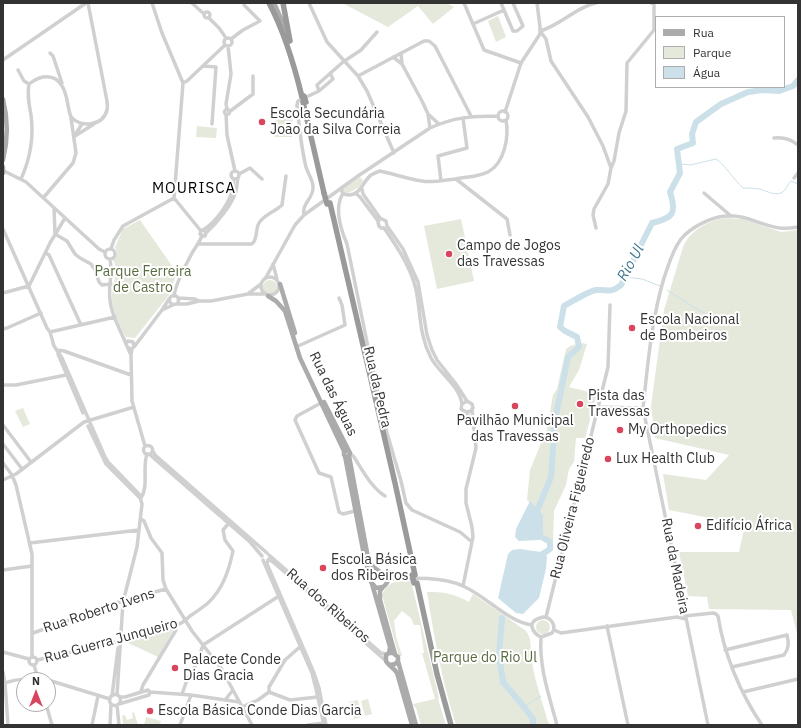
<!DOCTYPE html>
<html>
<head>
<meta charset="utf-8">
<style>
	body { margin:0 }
	#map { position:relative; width:801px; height:728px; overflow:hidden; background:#fff; font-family:"IBM Plex Sans",sans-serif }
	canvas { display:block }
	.frame { position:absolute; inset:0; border:4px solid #333; pointer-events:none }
	.legend { position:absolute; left:655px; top:16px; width:130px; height:72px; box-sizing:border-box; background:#fff; border:1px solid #adadad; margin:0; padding:5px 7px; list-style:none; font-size:12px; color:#333 }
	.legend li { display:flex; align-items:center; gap:8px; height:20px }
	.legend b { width:20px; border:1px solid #adadad }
	.north { position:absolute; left:16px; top:672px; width:40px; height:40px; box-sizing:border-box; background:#fff; border:1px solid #adadad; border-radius:50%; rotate:0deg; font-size:11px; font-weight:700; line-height:16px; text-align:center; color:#333 }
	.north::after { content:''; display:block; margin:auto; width:14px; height:18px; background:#da455e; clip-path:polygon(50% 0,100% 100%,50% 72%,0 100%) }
</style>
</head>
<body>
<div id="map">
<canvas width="801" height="728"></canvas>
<div class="frame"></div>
<ul class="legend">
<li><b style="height:5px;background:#ababab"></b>Rua</li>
<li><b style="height:11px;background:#e4e9dc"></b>Parque</li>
<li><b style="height:11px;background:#cbe0e8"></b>Água</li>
</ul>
<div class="north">N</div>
</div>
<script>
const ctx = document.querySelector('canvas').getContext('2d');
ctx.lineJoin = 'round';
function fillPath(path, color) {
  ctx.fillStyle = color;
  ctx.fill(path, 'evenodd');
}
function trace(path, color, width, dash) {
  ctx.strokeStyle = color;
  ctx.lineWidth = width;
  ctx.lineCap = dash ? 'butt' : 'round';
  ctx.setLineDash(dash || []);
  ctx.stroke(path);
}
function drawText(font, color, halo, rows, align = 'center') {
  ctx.font = font + ' "IBM Plex Sans",sans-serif';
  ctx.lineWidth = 4;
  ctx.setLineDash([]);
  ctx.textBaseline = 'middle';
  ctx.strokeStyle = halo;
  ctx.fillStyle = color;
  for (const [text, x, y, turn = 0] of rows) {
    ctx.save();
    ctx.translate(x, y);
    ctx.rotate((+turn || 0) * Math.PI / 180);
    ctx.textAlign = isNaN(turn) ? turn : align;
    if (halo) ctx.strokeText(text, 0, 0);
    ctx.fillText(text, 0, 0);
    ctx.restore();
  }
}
fillPath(new Path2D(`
	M342,3H446L454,7L433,24L418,6L388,27Z
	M498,16L506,37L496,42L488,21Z
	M276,114H293L292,137H275Z
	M197,126L217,128L216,138L196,137Z
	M360,177L363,180C362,187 354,190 348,193L344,192V189L345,187Z
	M727,218L743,219L781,232L798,230V637L791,610L709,609L707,597L688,596L679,552H739L745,525L669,510L663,474L706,480L729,455L655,438L651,406L664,310L683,247C690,230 709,220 727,218Z
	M461,219L474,281L437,289L424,226Z
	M140,220L177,273L169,295L135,338L126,337C120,328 112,310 112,299C111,288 120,270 113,260L117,254L115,247L123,229Z
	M263 287a7 7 0 1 1 14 0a7 7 0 1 1-14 0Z
	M581,343L587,344L579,370L569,387L597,394L585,438H576L574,462L569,469L566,485L554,511L553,541L543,537V515L527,500L530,470L547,429L553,395L557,389L566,349L570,346Z
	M23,408L30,424L23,427L15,411Z
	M399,581H411L439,698L438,699L446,725H421L416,708L414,706L413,704L435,699L422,653H424L420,625H414L411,618L402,611L394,621L396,636L402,656H399L382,595C385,587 391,582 399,581Z
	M427,592C444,592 453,593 469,602L473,594L526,631C532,639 530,645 531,654C533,677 542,700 548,722L551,725H456C442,681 434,637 427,592Z
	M536 627a7 7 0 1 1 14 0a7 7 0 1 1-14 0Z
	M172,628L174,629L158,657L126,642Z
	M368,699L372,714L365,716L361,701Z
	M358,700L362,717L354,719L349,702Z
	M134,712L138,725L123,724L122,716L125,715L127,720L133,718L132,713Z
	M146,717L161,721L160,724L163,725H144Z`), '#e4e9dc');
fillPath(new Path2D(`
	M530,501L543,515V538L539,540L519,541L515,537L516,529Z
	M520,549L541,552L547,556L546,569L539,598L523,614L516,613L498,598L508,554L512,550Z`), '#cbe0e8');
trace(new Path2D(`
	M679,167L683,164L690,165L716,159C725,165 734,180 743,188C748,188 753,188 759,189C766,190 773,196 781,193C787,190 787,184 791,181L798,184
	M625,277L642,279L660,286
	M667,290L695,308L717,320
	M524,707L541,696`), '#cbe0e8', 1);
trace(new Path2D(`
	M535,516L551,477L555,420L568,357L579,347L577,337L565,331L560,327L564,306C571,302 589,291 596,290C608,289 610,294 621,285L652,223C673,218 677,214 670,192L680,173L677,149L693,143L692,134L696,122L721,104L748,92L763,90L779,91L793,86L798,80
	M538,534L540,536L550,542V549L538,557
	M502,618L499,655L503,682L524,707L533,719V725`), '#cbe0e8', 6);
trace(new Path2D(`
	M152,3L162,33L183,83
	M192,3L204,14
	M309,3L327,42L358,76L367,91L394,153
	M464,3L484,50L521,63
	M501,3L513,31H517L523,26L513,3
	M204 15a3 3 0 1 1 6 0a3 3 0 1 1-6 0Z
	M209,18L219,28L226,38
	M473,24L504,10
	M540,31L546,39L551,61L588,117L603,146L611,168
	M540,31C561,25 576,7 596,3
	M224 42a4 4 0 1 1 8 0a4 4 0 1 1-8 0Z
	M231,39L243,30L260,21L244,5
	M50,53L53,56L62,83
	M401,53L402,64
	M393,57L402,64L422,101L428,114L430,128
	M3,60L86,3
	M203,66L216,67L212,124
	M18,70L24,81L29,84
	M330,73L333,79L319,91L317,85L343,62L361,50L377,32
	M358,76L424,41H429L435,46L471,116
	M227,109L226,104L231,74L228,46
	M224.5 112a2.5 2.5 0 1 1 5 0a2.5 2.5 0 1 1-5 0Z
	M498 116a5 5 0 1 1 10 0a5 5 0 1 1-10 0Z
	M229,112L253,94V76
	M505,112L521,63L540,34V27L537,3
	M226,114L227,135L235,171
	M428,114L439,124
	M75,135L82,124
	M75,136L94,124
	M774,138C783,137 791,139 798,145
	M4,171L26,182L99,249L105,252
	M380,171C394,174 408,179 422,181C432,183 445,180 455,179C466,177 478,177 488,172C505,163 509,136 506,120
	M231 175a4 4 0 1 1 8 0a4 4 0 1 1-8 0Z
	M239,174L250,168L262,179
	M794,178L798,173
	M21,179C30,159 34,137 31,115C29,104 27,95 29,84C39,76 54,72 62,86C68,95 67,107 71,117C81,128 103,126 107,110C108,107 107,103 107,101L88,3
	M456,179L507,219L510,235
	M441,181L438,156L467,148L463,118
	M342,187V192L344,194C360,199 362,182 371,175C374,173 377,172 380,171
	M362,189L363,194L380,218L386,221L387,226L403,249L418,282L427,335L432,350L437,360L456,384L467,401
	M355,193L360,197L378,221
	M704,193L731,216
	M342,195C334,210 341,230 347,244L368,347L387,433L401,481L406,503L412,510L460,532L472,542
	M44,197L73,163L76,153L71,118
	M174,198L183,83L187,81L225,45
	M174,198L201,231
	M54,208L55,234
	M304,215C301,204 314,198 313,187C313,180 308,174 306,167C301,147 299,125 297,105L298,101L319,91
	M379,220L378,222L379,226L381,228H384
	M384,228C397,247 411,267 416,290C421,314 419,335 431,358C440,374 459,385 462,404
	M596,228L593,215L594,209L608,184L611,168L614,161L619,133L626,111L627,63L654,30V4L651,3
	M3,229L47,328L50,332L54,346L62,358L105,457L108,462L139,494L142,504L137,547L123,602L117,695
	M204,230L206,233L205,236H202L200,234L201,231C215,224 236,197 233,179
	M206,233C217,223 232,205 236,191C237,187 237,183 238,178
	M55,234L67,241L75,254L80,258L91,264L95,270L99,282L102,285L111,284
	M198,244H252C258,239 255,230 259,223C264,214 275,212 282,205L286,176
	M105 254a5 5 0 1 1 10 0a5 5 0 1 1-10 0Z
	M111,249L114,240L123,226L174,198
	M46,253L49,255L81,325
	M110,259C113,273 108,286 110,300C111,316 121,330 126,344
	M273,264L277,279
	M261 286a9 9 0 1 1 18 0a9 9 0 1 1-18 0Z
	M265,279L295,225L304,215L358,176L430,128C454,117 473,116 498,116
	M29,286L50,243L65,218
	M3,293L29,286
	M249,293L261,284
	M169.5 300a4.5 4.5 0 1 1 9 0a4.5 4.5 0 1 1-9 0Z
	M174,296C176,282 185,267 191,255C194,248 200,243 202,235
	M178,298L195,299L199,301H211L248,294H265
	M176,304H187L199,301
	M162,310L173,305
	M3,329L7,328L41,313
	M50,332L115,317
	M134,347L162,310L169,299
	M296,347L345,325L342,305L339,298
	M128,348L131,349L133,348L134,345L133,342L128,341L126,344L131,355
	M132,349L131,355L132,401L145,446
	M57,350L64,351L131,375
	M58,354L83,413
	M3,385H16L66,375
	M321,403L297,416L295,420L319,473L331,477L339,512L343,514L355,511
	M598,407L643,408
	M466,412L471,411L473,408L472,404L467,401L462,404L461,409L466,412L473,423
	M3,425L31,462
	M88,426L106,464L140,498
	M3,444L22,469
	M143.5 450a4.5 4.5 0 1 1 9 0a4.5 4.5 0 1 1-9 0Z
	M153,451L155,455L267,553
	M350,453L354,457C363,471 371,487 385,496
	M149,454L250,542L262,556
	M3,463L12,475L16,485L32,554V657
	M3,480L16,474L84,422L134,407
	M141,498C149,486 142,468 147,454
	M141,519L144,521L151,538L162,553L163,580L166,589L192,631L221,668L252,725
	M30,543L139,530
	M269,555L381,653L388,654
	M269,559L273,562L297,583
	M263,560L312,673L316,689L324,725
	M268,560L267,564L314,673L319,688L326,725
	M3,570L32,566
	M388,579C410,578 442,576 463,586C486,596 508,622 532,625
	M463,586L473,537L472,527L466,503V489L476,448L472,409
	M302,587L386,661
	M685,616L713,613L716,614L718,616C724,654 740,693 762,725
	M543,617C551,617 557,626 552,633L541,637C536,635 528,627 534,621C536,619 540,618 543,617Z
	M546,617L608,367L610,305
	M607,626L628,725
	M554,630L561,633L677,617L686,619
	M33,633L128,599L166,589
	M541,637C539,668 549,695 557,725
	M203,645L279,596
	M725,650L787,635C789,643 789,648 784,655L732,667
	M3,652L29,659
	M29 661a4 4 0 1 1 8 0a4 4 0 1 1-8 0Z
	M37,660L120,641L172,625C179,627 185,620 190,616C196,612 202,608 208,603C223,589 229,570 233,551L225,540L223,530L229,523
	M34,665L38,679
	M3,672L5,683L8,725
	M48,680L110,699
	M5,683C16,679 35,677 46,680
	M141,691L143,685L176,630L175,626
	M269,692L290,700L318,697
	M743,692L798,679
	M182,694L187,680L197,663L203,645
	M109.5 700a5.5 5.5 0 1 1 11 0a5.5 5.5 0 1 1-11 0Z
	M112,696L118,648
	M120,697H125L148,690L150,692L191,695L239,702
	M225,700L233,690
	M46,704L52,725
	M119,704L149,695L150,692
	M117,705L119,725
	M242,707L258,700L269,692V687L285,660L301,646
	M92,725L98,696
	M110,725L111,704
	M180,725L191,695
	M308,725L324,723
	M708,725L643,408C648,363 651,322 664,278C669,264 672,251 681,239C691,227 711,217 726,216C745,214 762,226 780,228C786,229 792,228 798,227`), '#d0d0d0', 3.5);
trace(new Path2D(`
	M274,3L287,32
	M3,99C8,119 8,140 3,160
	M3,167V173
	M280,284L295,333
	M268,296L276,301L285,311L300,358L344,451V455L347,457L349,456L350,453L349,451H344
	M324,402L349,451
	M345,456L364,555L371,580
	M349,456L368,558C370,562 372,566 376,569C382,574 395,577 383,587L376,588L371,582L372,576L378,572L383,573
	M372,584L390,647L389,653
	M383,587L380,591V600L395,654
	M398,661L416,725
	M390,665L395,664L398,661V657L393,653H389L386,655V661C388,665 394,668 397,673L412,725`), '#ababab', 4.5);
trace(new Path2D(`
	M269,3C285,33 294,64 302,97
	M283,3L290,41
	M303,102L324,193
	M330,203L395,483L415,575
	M417,583L437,674L451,725`), '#9a9a9a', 5.5);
trace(new Path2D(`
	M304,96L306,102
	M324,193L327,204
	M412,575L414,583`), '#9a9a9a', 5.5);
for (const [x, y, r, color] of [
	[262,122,4,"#da455e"],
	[449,254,4,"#da455e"],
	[632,328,4,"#da455e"],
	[580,404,4,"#da455e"],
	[515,406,4,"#da455e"],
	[620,430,4,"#da455e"],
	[608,459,4,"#da455e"],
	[698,526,4,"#da455e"],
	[323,568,4,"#da455e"],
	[175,668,4,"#da455e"],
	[150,711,4,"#da455e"]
]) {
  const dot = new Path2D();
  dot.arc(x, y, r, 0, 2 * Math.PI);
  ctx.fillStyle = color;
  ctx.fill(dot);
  trace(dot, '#fff', 1.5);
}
drawText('14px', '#333', '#fff', [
	["Escola Secundária",270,114],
	["João da Silva Correia",270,130],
	["Campo de Jogos",457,246],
	["das Travessas",457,262],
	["Escola Nacional",640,320],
	["de Bombeiros",640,336],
	["Pista das",588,396],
	["Travessas",588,412],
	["Pavilhão Municipal",515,421,"center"],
	["das Travessas",515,437,"center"],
	["My Orthopedics",628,430],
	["Lux Health Club",616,459],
	["Edifício África",706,526],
	["Escola Básica",331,560],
	["dos Ribeiros",331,576],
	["Palacete Conde",183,660],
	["Dias Gracia",183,676],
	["Escola Básica Conde Dias Garcia",158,711]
], 'left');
drawText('14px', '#5a6c42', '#fff', [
	["Parque Ferreira",143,272],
	["de Castro",143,288],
	["Parque do Rio Ul",485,658]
]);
drawText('14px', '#333', '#fff', [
	["Rua da Pedra",377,387,77],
	["Rua das Águas",333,394,64],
	["Rua Oliveira Figueiredo",573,508,-76],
	["Rua da Madeira",675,566,79],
	["Rua dos Ribeiros",328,606,41],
	["Rua Roberto Ivens",99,611,-18],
	["Rua Guerra Junqueiro",111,641,-15]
]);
ctx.letterSpacing = '1px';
drawText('15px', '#000', '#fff', [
	["MOURISCA",194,189]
]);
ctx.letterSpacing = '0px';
drawText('italic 15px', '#457a90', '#fff', [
	["Rio Ul",631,263,-61]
]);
</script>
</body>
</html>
